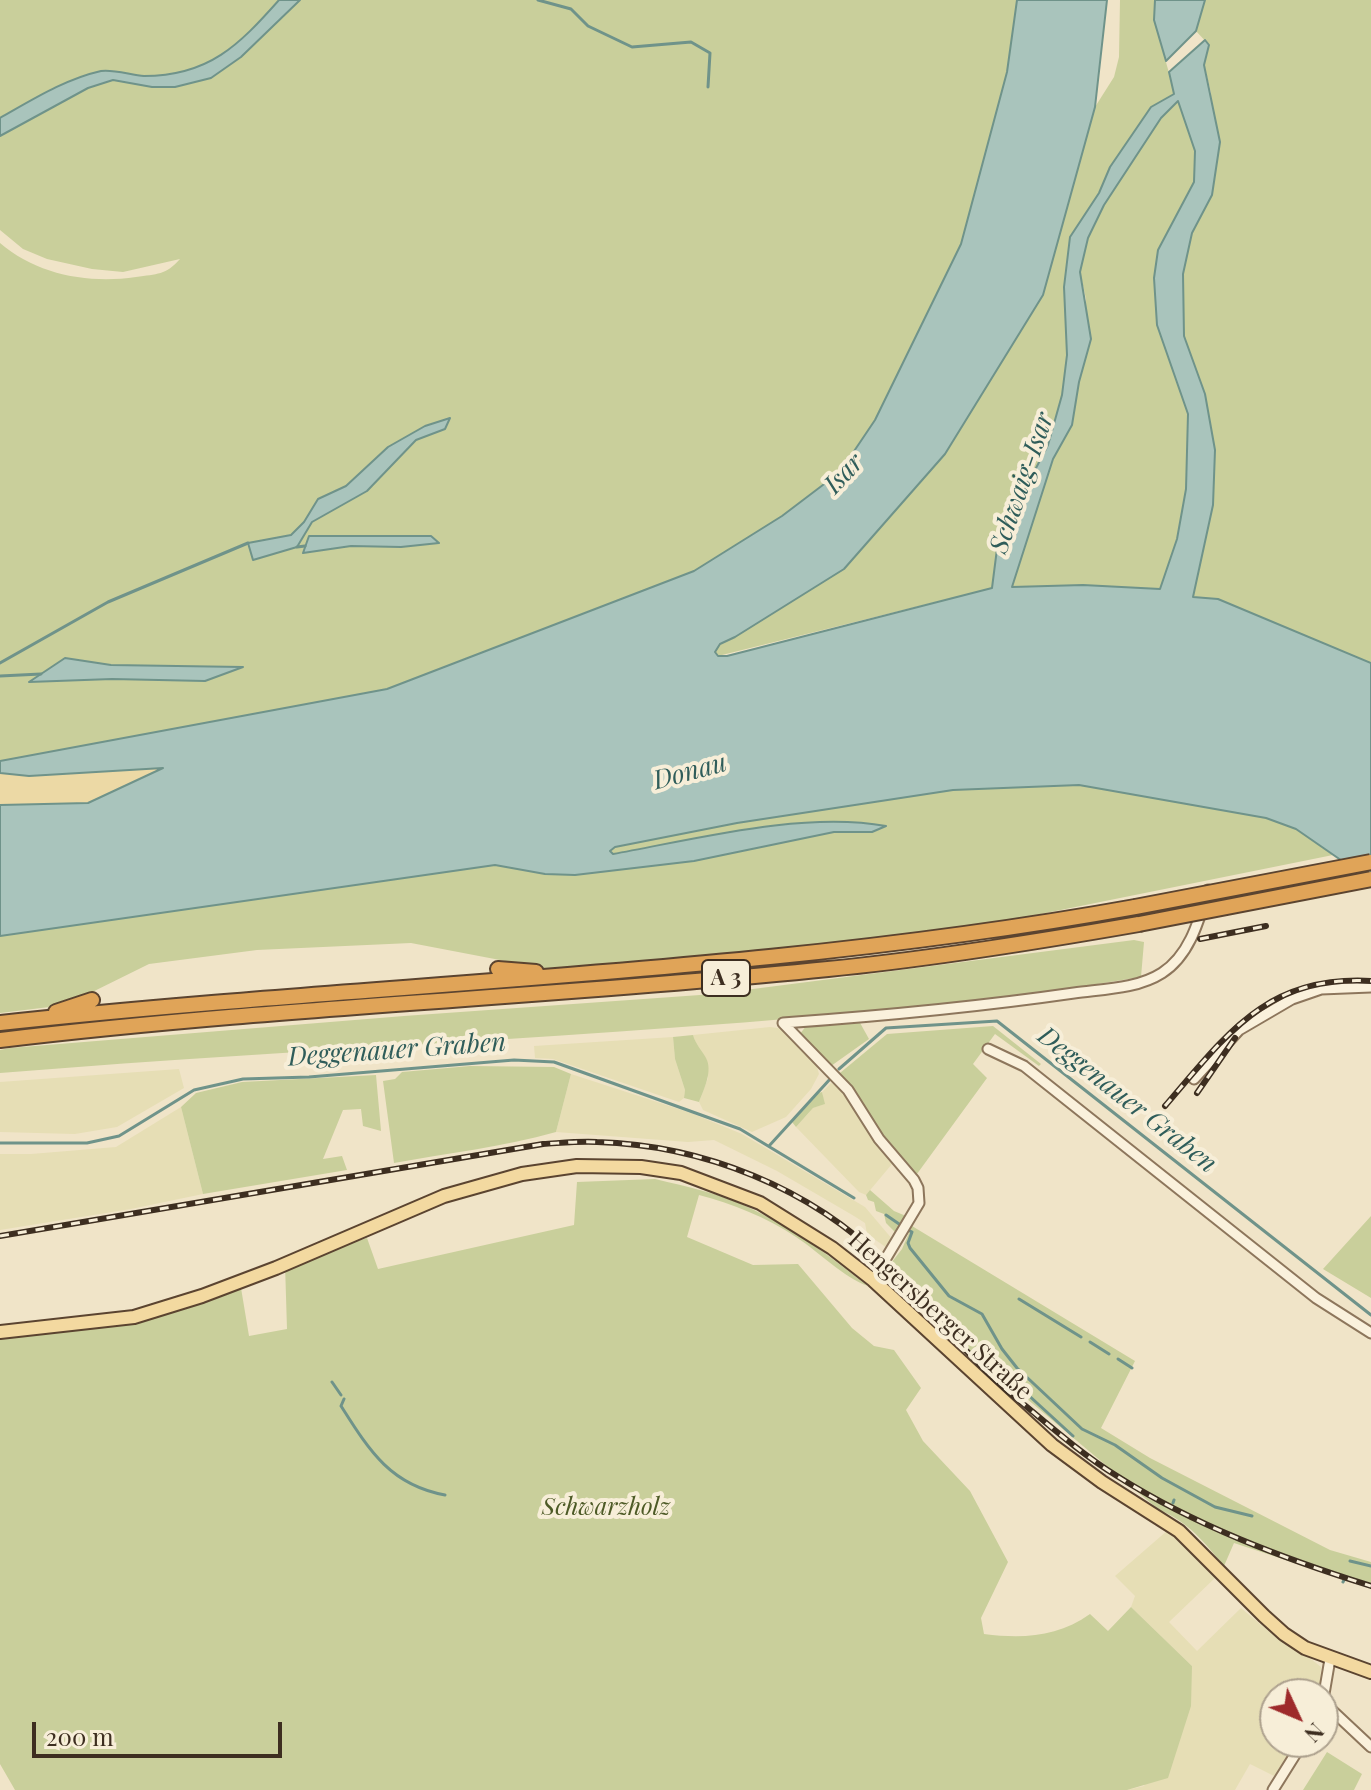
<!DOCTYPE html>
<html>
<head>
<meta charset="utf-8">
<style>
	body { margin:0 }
	#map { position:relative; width:1371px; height:1790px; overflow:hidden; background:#f0e4c8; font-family:"Playfair Display",serif }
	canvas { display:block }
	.north { position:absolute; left:1259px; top:1678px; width:80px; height:80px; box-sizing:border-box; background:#f7eed8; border:2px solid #ada18e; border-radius:50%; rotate:134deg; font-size:22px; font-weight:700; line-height:32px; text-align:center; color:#3d2e20 }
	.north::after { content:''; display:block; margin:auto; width:28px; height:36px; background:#9e2a2b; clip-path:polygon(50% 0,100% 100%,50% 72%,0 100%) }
	.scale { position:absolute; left:32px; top:1722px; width:250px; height:36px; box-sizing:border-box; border:4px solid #3d2e20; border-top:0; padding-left:10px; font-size:24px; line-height:28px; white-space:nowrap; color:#3d2e20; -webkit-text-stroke:6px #f7eed8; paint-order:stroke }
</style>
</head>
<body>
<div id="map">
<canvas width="1371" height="1790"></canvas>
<div class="north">N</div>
<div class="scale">200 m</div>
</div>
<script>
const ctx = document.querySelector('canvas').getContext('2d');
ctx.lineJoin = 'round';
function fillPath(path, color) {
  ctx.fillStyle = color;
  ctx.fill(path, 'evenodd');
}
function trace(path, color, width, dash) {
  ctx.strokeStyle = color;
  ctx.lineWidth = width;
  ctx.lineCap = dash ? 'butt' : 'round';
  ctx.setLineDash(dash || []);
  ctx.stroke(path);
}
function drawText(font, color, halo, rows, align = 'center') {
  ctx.font = font + ' "Playfair Display",serif';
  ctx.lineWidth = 8;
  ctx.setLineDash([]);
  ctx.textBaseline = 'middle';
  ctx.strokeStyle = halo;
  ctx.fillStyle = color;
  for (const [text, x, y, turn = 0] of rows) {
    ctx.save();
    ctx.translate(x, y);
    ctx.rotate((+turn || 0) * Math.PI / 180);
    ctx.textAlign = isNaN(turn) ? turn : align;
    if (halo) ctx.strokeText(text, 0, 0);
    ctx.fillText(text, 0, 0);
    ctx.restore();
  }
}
fillPath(new Path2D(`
	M770,1027L785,1029L816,1063L819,1074L811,1089L786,1117L752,1132L703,1110L699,1102L708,1078L693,1035Z
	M673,1037L675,1059L685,1090L684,1098L679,1102L553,1059L535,1058L534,1046Z
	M179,1069L184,1088L117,1127L75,1134L0,1132V1082Z
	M571,1074L691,1113L742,1134L865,1207L893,1240L887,1248L867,1234L865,1223L854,1216L777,1171L714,1140L688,1142L556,1132Z
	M831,1083L843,1089L892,1164L866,1195L859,1192L796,1127L813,1108L824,1104L822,1092Z
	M181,1107L203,1194L131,1209L0,1230V1154H31L116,1147Z
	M1168,1530L1215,1578L1169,1622L1197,1651L1241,1608L1278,1639L1311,1659L1321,1667L1319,1694H1275V1742H1297L1274,1776L1250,1764L1235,1790H1127L1144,1786L1192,1666L1131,1607L1135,1596L1115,1576Z`), '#e6deb5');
fillPath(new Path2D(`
	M0,0H1017L1007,72L961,244L875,420L840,472L782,516L694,571L387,689L0,761V243C37,275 89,284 136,277C157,274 166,275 180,259L123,272L92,269L47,259L23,249L0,230Z
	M1120,0H1155L1154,20L1175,94L1110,167L1099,193L1070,237L1064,287L1067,355L1062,395L1048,445L998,541L992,588L718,656L715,652L720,644L735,637L844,569L945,454L1043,295L1095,107L1114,77L1119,57Z
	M1205,0H1371V663L1218,599L1193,598L1213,505L1184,336L1183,274L1192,233L1212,195L1211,93L1204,64L1209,45L1196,31Z
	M1178,100L1195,151L1194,182L1159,250L1154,278L1157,325L1188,414L1186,489L1177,539L1160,589L1083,585L1012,588L1053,459L1072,425L1086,299L1080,272L1088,238L1104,205L1161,118Z
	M1079,785L1266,818L1296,829L1333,855L1021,918L827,944L547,969L411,943L257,950L149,964L66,1005L0,1013V936L495,865L545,874L575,875L694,861L834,832H872L885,826C807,810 691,840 612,854L610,850L615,847L737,823L953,790Z
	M1134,940L1144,942L1141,977C1091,985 1041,994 991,999C662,1036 330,1046 0,1073V1050L10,1048L404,1016L714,994Z
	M859,1021L869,1039L831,1066L815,1053L800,1034L806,1026Z
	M993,1026L1041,1064L1039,1066L995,1034L973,1064L987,1078L914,1178L892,1154L840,1073L887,1034Z
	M693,1035C696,1045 701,1049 706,1058C713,1071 704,1089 699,1102L684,1098L685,1090L675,1059L673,1037Z
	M470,1066L554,1067L571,1074L556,1132C503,1147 448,1153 394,1163L383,1081L395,1079L402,1072Z
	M376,1075L381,1131L363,1126L361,1109L343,1110L323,1159L342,1156L347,1170L203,1194L181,1107L196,1093L242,1082Z
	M822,1092L825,1104L813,1108L796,1127L792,1122L819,1093Z
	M655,1179C688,1187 719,1193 750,1208C793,1228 831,1257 868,1286C843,1277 819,1252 796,1237C766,1217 733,1204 699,1195L687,1237L753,1265L798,1264L852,1328L874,1346L894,1350L921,1388L906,1410L923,1441L970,1491L1008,1562L981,1618L984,1634C1023,1639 1058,1637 1090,1614L1108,1631L1131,1607L1192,1666L1191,1706L1168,1778L1127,1790H15L0,1764V1332L136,1317L240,1282L249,1336L287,1329L285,1264L367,1238L378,1269L574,1225L577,1182Z
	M870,1190L894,1211L906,1216L907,1220L897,1234L886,1223L884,1214L876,1211L874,1202L868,1200L866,1195Z
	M1371,1216V1298L1323,1269Z
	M912,1226L1135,1361L1101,1428L1150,1458L1330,1550L1371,1562V1588L1234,1543L1224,1566C1204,1542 1189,1522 1159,1510L881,1276L902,1249Z
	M1327,1752L1362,1774L1354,1790H1303Z`), '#c9cf9b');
fillPath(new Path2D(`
	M165,768L88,803L0,805V773L33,776Z`), '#ecd9a5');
const water = new Path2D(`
	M279,0H300L241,57L211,78L175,87H152L113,80L88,88L0,136V118C32,100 65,79 101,71C113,69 131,75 144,76C209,76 239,45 279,0Z
	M1017,0H1107L1095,107L1043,295L945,454L844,569L735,637L720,644L715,652L718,656H727L992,588L998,541L1048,445L1062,395L1067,355L1064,287L1070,237L1099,193L1110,167L1151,107L1174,94L1169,72L1205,40L1209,45L1204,65L1220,142L1212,195L1192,233L1183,274L1184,336L1205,394L1215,450L1213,505L1193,597L1218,599L1371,663V881L1296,829L1266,818L1079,785L953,790L737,823L615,847L610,851L613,854C696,839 803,811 886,826L872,832H834L694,861L575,875L545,874L495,865L0,936V805L88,803L163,768L29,776L0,773V761L387,689L694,571L782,516L840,472L875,420L961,244L1007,72ZM1178,101L1195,151L1194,182L1158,250L1154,278L1157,325L1188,414L1186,489L1177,539L1160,589L1083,585L1012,587L1053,459L1072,425L1079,382L1091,339L1080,272L1088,238L1104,205L1161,118Z
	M1155,0H1205L1196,31L1166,61L1154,20Z
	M450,418L445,429L416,440L367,491L312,522L297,547L253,560L248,543L291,535L304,522L318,499L346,486L388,447L425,426Z
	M309,536H431L439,543L401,547L351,546L303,553Z
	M65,658L111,665L243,667L205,681L112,679L29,682Z`);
fillPath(water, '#a9c4bc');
trace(water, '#6f938a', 2);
trace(new Path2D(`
	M538,0L571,9L588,26L632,47L691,42L710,53L708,87
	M297,547L305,546
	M0,663L108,602L248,543
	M0,676L41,674
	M839,1069L886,1028L997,1021L1371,1315
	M0,1143H87L119,1136L194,1090L243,1079L309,1077L514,1060L554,1062L740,1129L854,1198
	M769,1146L831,1078
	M886,1215L902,1226
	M908,1230L912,1232L908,1243L910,1248L949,1296L982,1314L1002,1349L1017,1368L1082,1429L1115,1445L1162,1478L1215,1507L1252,1516
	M1019,1299L1081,1337
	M1090,1342L1109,1354
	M989,1352L1002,1371L1073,1436
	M1118,1359L1132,1368
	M332,1382L341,1395
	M344,1399L341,1406C369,1450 390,1485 445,1495
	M1173,1503L1174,1500
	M1350,1561L1371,1566
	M1343,1582L1344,1580`), '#6f938a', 3);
const minor = new Path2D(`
	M783,1023C881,1016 977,1007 1074,993C1103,989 1137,989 1162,973C1190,955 1199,920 1208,890
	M783,1023L848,1090L879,1139L914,1180L918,1188L919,1203L873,1280
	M988,1049L1024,1066L1316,1298L1371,1333
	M1194,1079L1239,1030L1292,999L1321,989L1371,987
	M1323,1700L1330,1659
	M1323,1702L1371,1747
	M1273,1790L1303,1742`);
const major = new Path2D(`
	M0,1332L134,1317L202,1296L276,1268L444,1196L522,1174L577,1166L641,1167L681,1173L760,1203L832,1248L873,1280L1052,1445L1102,1482L1179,1531L1264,1616L1284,1634L1305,1648L1371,1672`);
const highway = new Path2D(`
	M498,969L536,972
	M56,1012L92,1000
	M0,1023C378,982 760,975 1135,907
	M0,1040C275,1007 552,997 828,969C932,959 1036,942 1139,924`);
trace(minor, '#8d765c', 13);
trace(major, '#5b4430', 16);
trace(highway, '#5b4430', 18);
trace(minor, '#faf1dc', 9);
trace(major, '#f3d9a0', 12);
trace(highway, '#e0a458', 14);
const rail = new Path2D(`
	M1200,939L1266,926
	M1197,1093L1235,1038
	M1165,1106C1227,1034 1267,975 1371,981
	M0,1236L543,1144C561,1143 579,1141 597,1142C703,1145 811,1188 886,1263C931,1309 971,1362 1021,1402C1051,1427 1083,1455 1117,1476C1196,1526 1282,1558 1371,1586`);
trace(rail, '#3d2e20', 6);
trace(rail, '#f7eed8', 3, [9]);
const highwayBridge = new Path2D(`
	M1135,907L1371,862
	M1139,924L1371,879`);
trace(highwayBridge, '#5b4430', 18, []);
trace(highwayBridge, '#e0a458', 14);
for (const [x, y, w] of [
	[726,978,48]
]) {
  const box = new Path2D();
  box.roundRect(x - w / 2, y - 18, w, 36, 6);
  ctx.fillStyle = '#f7eed8';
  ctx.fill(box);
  trace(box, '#3d2e20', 2);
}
drawText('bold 22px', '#3d2e20', null, [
	["A 3",726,978]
]);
drawText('24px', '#3d2e20', '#f7eed8', [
	["Hengersberger Straße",940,1316,42]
]);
drawText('italic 24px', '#4d5a26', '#f7eed8', [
	["Schwarzholz",606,1508]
]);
drawText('italic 26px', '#2f5d5a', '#f7eed8', [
	["Isar",844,474,-47],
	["Schwaig-Isar",1022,483,-71],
	["Donau",690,772,-15],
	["Deggenauer Graben",397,1050,-4],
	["Deggenauer Graben",1127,1100,38]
]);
</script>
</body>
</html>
